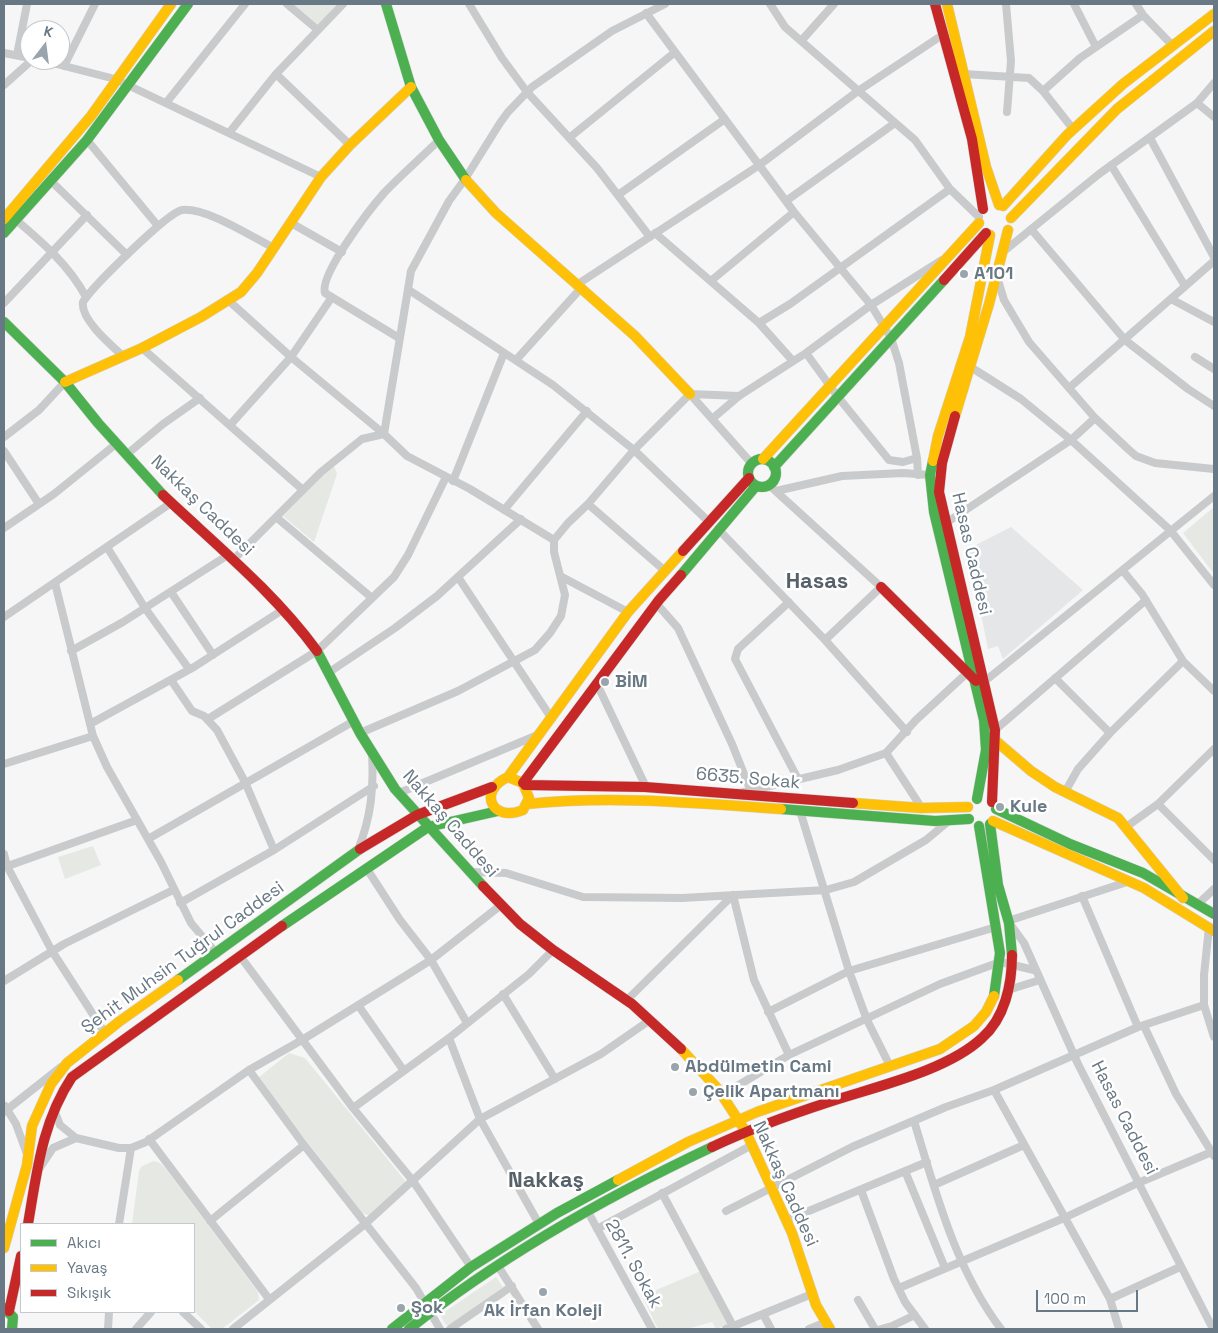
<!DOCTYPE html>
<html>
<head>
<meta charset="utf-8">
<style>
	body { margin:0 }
	#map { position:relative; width:1218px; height:1333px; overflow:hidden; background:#f6f6f6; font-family:"Space Grotesk",sans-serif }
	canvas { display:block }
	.frame { position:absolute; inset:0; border:5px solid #687884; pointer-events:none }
	.legend { position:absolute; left:20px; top:1223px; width:175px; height:90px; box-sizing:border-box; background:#fff; border:1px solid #c3c9ce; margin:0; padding:6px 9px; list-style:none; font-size:15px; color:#687884 }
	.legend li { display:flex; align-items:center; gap:10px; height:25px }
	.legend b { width:25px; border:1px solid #c3c9ce }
	.north { position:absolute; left:20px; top:20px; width:50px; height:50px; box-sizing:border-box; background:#fff; border:1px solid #c3c9ce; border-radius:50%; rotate:15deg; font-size:14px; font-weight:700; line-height:20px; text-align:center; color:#687884 }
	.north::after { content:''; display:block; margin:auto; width:18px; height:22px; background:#9aa4ac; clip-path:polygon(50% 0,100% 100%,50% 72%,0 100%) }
	.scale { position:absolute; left:1036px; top:1290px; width:102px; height:22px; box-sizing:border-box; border:2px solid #687884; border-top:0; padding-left:6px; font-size:15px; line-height:18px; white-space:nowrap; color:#687884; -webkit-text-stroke:4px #fff; paint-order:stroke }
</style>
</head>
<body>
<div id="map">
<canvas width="1218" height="1333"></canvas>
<div class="frame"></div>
<ul class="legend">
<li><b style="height:6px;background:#4caf50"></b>Akıcı</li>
<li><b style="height:6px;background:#ffc107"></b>Yavaş</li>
<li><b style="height:6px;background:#c62828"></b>Sıkışık</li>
</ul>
<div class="north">K</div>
<div class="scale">100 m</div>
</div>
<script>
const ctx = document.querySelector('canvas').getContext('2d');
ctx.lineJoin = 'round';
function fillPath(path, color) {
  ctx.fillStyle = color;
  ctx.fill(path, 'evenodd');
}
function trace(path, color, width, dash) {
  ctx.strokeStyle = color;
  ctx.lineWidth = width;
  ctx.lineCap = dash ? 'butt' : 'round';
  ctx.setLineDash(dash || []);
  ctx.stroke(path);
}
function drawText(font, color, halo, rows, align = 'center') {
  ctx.font = font + ' "Space Grotesk",sans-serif';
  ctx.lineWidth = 5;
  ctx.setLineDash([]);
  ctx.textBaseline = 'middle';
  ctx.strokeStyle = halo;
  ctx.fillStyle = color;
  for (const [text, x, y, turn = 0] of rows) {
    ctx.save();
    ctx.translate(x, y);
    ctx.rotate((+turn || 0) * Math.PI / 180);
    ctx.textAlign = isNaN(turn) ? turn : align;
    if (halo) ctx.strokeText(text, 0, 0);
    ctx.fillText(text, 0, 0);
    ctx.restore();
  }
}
fillPath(new Path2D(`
	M1011,527L1083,590L1003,659L998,646L988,649L968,549Z`), '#e5e6e7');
fillPath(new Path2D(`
	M293,4H337L319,25Z
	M334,466L337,474L314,542L283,516L331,467Z
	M1214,507V574L1183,533Z
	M93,846L101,865L65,879L58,857Z
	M289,1053L305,1058L407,1183L370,1216L362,1213L258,1078Z
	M154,1161L160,1163L166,1169L258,1292L259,1300L222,1329H212L194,1311V1224H132L139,1171L142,1166Z
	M701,1271L731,1323L716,1329L712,1322L687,1329H658L642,1296Z
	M496,1277L503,1287L449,1326L445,1324L440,1315Z`), '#e5e8e3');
const fast = new Path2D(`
	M386,4L411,87L439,140L466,180
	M4,233L87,140L188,4
	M4,322L65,382L98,423L163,495
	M748 473a14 14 0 1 1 28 0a14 14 0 1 1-28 0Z
	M933,461L930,475L934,512L984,720L986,750L977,799
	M774,467L944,280
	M681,575L756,486
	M317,651L360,733L395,789L483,886
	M781,809L935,821L969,819
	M996,809L1070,844L1143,873L1214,914
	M990,824L998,885L1009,923L1012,955
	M979,826L1000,953L994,996
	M282,926L428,827L498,811
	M178,980L360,849
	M4,1308L13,1317L12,1329
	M392,1329L471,1267L557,1213L618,1180
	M409,1329C501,1256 606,1197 712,1147`);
const slow = new Path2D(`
	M947,4L986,167L999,205
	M466,180L496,213L635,336L690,394
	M1003,206L1067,135L1123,84L1214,14
	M1011,218L1117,109L1214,31
	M4,219L91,116L171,4
	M65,382L142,348L201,317L241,292L257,273L321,177L350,145L411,87
	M955,416L989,304L1008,230
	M763,459L979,223
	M933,461L938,436L970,337L990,235
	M996,741L1031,771L1055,787L1118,818L1183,898
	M508,777L523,783L529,798L523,810C492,823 477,791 508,777L628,612L683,551
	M853,803L921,808L968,807
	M527,804C612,795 696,803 781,809
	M993,821L1144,888L1214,931
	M681,1049L718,1089L746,1132L792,1233L816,1305L830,1329
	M618,1180L688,1142L757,1112L940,1049L974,1026L986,1012L994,996
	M4,1248L27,1165L32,1126L51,1084L67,1063L120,1021L178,980`);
const jam = new Path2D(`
	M935,4L972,139L983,209
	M944,280L986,233
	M955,416L942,463L939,492L995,730L992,802
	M163,495C216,545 274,592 317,651
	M683,551L749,478
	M881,587L976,681
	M523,783L659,600L681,575
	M525,785L645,787L853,803
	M360,849L417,815L492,787
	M483,886L520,924L553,950L632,1004L681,1049
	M712,1147C750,1129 789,1115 829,1102C874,1087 947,1071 982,1038C1005,1018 1012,984 1012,955
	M28,1224C37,1172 42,1122 72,1077L282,926
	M9,1311L21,1256`);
trace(fast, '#d2d3d4', 11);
trace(slow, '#d2d3d4', 11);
trace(jam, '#d2d3d4', 11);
trace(new Path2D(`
	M287,4L318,30
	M469,4L502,58L527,92L597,168L650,237
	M770,4L785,27L915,140L950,189L979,217
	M1006,4L1011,61L1007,112
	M1074,4L1096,47
	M1136,4L1143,15L1173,46
	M646,13L794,212L871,305L942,260
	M802,40L834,4
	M4,53L30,58
	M17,55L27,4
	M41,60L115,79L321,177
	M64,66L95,4
	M276,74L350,145
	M964,74L1029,78L1043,91L1073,129
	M4,85L32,60
	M1043,91L1080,58L1143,15
	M166,103L245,4
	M1197,103L1214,117
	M229,133L276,74L343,4
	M569,138L674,53
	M1150,138L1214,257
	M87,140L158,226
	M1111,165L1185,286
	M50,180L127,255
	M618,195L725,119
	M786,201L895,123
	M15,219C42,242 69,265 86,297
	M291,223L342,252
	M1031,229L1125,340L1188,389L1214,406
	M655,233L759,323L792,360
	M1003,252L1099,174L1197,103L1214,83
	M997,277L1004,300L1029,342L1095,418L1128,449L1136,456L1155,463L1214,469
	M712,280L794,212
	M578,284L758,166L858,91L944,34
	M409,290L553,385L634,450L708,521
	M1171,299L1214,322
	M228,300L291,357L384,434L407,456L470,489L554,540
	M4,303L87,215
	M759,323L790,304L950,189
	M399,338L325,293C319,275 370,209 384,193C401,175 421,158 439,140
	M142,348L303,490
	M806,353L838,397L889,460L903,462L917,458
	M123,356C111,345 80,319 83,302C92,287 167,213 182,210C206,207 252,237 274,248
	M1195,357L1214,369
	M516,360L582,287
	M969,366L1021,399L1071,440L1170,530L1214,585
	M1069,388L1214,261
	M690,394L752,464
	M712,419L739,396L806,353L871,305L891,338L899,363L917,458L918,475
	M231,424L291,357L332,297
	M4,437L39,410L65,382
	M4,451L39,504
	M126,455L163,424L200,398
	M453,481L504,353
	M769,485L881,587L825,640
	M776,491L842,476L903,473L930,475
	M588,504L664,570
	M504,510L587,411
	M276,517L372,598
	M946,523L1071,440L1095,418
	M4,528L54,494L116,444
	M718,529L825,640L907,732
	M107,547L145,608L189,669
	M233,560L321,472L362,439L384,434L411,271L449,201L465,179L500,123L508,112L532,87L612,31L665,4
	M1123,571L1142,594L1183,661L1214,691
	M458,577L552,719
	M562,577L628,612
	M55,583L93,736L107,767L161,862L191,923L217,954
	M171,592L213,655
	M789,602L738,649L735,659L798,779
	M656,603L678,628L732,744L750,789
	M4,617L171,503
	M71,651L123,622L228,555
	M328,673L395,628L437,596L521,519
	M1055,678L1110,733L1078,769L1065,792
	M171,680L192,711L204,716L217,730L245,782L274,850
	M982,681H985L1214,496
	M597,684L646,787
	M208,719L317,651L394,577L408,555L446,477
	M90,724L194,667L284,609
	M995,730L1146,600
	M360,733L458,691L535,650L550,633L561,616L565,595L554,552V540L568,523L588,504L634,450L690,394L739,396
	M1110,733L1183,661
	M886,753L921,807
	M4,764L93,736
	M399,793L540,734
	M740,793L838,770L886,753L916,720L967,673
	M1158,804L1214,860
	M800,811L849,971L867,1020L890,1066
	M1126,827L1158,804L1214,749
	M148,839L354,721
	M358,850C371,817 374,789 372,754
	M4,854L7,866L52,951L105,1033
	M5,867L137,820
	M367,869L400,920L431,960L467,1023
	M469,872L506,873L583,897L682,898L826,890L854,882L926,840L950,820
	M1130,881L1008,921L1024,943L1078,1064L1213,1329
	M733,895L754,980L789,1055
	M1082,896L1138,1027
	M180,903L274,850L374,786
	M1197,905L1214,889
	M1209,927L1204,975V1005L1214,1037
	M240,956L353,1108L413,1181L471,1267
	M4,981L64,944L173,890
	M1008,990L1040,980
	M503,994L555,1079
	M627,1000L733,895
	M358,1005L404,1071
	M768,1012L849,971L996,927
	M1144,1026L1176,1094L1214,1156
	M449,1038L480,1119L539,1224
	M249,1070L304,1145L416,1288L440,1329
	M994,1090L1110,1299L1119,1329
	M722,1095L789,1055L940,984L1000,962L1034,970
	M5,1106L16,1124L28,1157
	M353,1108L449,1038L529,974L553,950
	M54,1110L60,1125L76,1138L119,1148H131L146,1142L249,1070L302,1040L431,960L501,905
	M4,1112L61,1067
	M914,1121C936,1193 955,1268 1001,1329
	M149,1139L269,1299
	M39,1169L53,1148L76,1138
	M905,1171L945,1268
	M934,1185L1024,1145
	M861,1190L894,1279L905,1302L925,1329
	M662,1193L733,1326
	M726,1211L852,1147L946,1107L994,1090L1138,1027L1204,1005
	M588,1212L652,1329
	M787,1220L927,1162
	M210,1221L304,1145
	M119,1224L131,1148
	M597,1229L752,1145
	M498,1266L538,1329
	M899,1288L1064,1218L1138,1183L1214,1151
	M1110,1299L1180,1267
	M858,1300L875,1329
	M183,1312L201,1329
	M763,1314L771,1329
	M108,1329L109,1312
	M136,1329L151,1312
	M233,1329L365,1224L480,1119L601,1054L650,1020
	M450,1329L512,1286
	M726,1329L812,1294
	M809,1329L826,1322
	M881,1329L892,1326L915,1315`), '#c9cacb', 8);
trace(fast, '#4caf50', 10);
trace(slow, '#ffc107', 10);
trace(jam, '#c62828', 10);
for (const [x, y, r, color] of [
	[964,274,5,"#9aa4ac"],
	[605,682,5,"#9aa4ac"],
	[1000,807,5,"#9aa4ac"],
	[675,1067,5,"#9aa4ac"],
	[693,1092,5,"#9aa4ac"],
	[543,1292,5,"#9aa4ac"],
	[401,1308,5,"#9aa4ac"]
]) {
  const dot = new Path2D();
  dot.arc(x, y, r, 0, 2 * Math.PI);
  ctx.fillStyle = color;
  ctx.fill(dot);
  trace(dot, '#fff', 2);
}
drawText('bold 18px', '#687884', '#fff', [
	["A101",974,274],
	["BİM",615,682],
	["Kule",1010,807],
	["Abdülmetin Cami",685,1067],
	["Çelik Apartmanı",703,1092],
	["Şok",411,1308],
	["Ak İrfan Koleji",543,1311,"center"]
], 'left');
drawText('18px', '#687884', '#fff', [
	["Nakkaş Caddesi",202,506,44],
	["Hasas Caddesi",971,554,77],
	["6635. Sokak",748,779,5],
	["Nakkaş Caddesi",450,824,49],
	["Şehit Muhsin Tuğrul Caddesi",183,958,-36],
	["Hasas Caddesi",1124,1118,63],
	["Nakkaş Caddesi",785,1184,66],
	["2811. Sokak",633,1264,61]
]);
drawText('bold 22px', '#566169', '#fff', [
	["Hasas",817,582],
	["Nakkaş",546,1181]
]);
</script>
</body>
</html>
